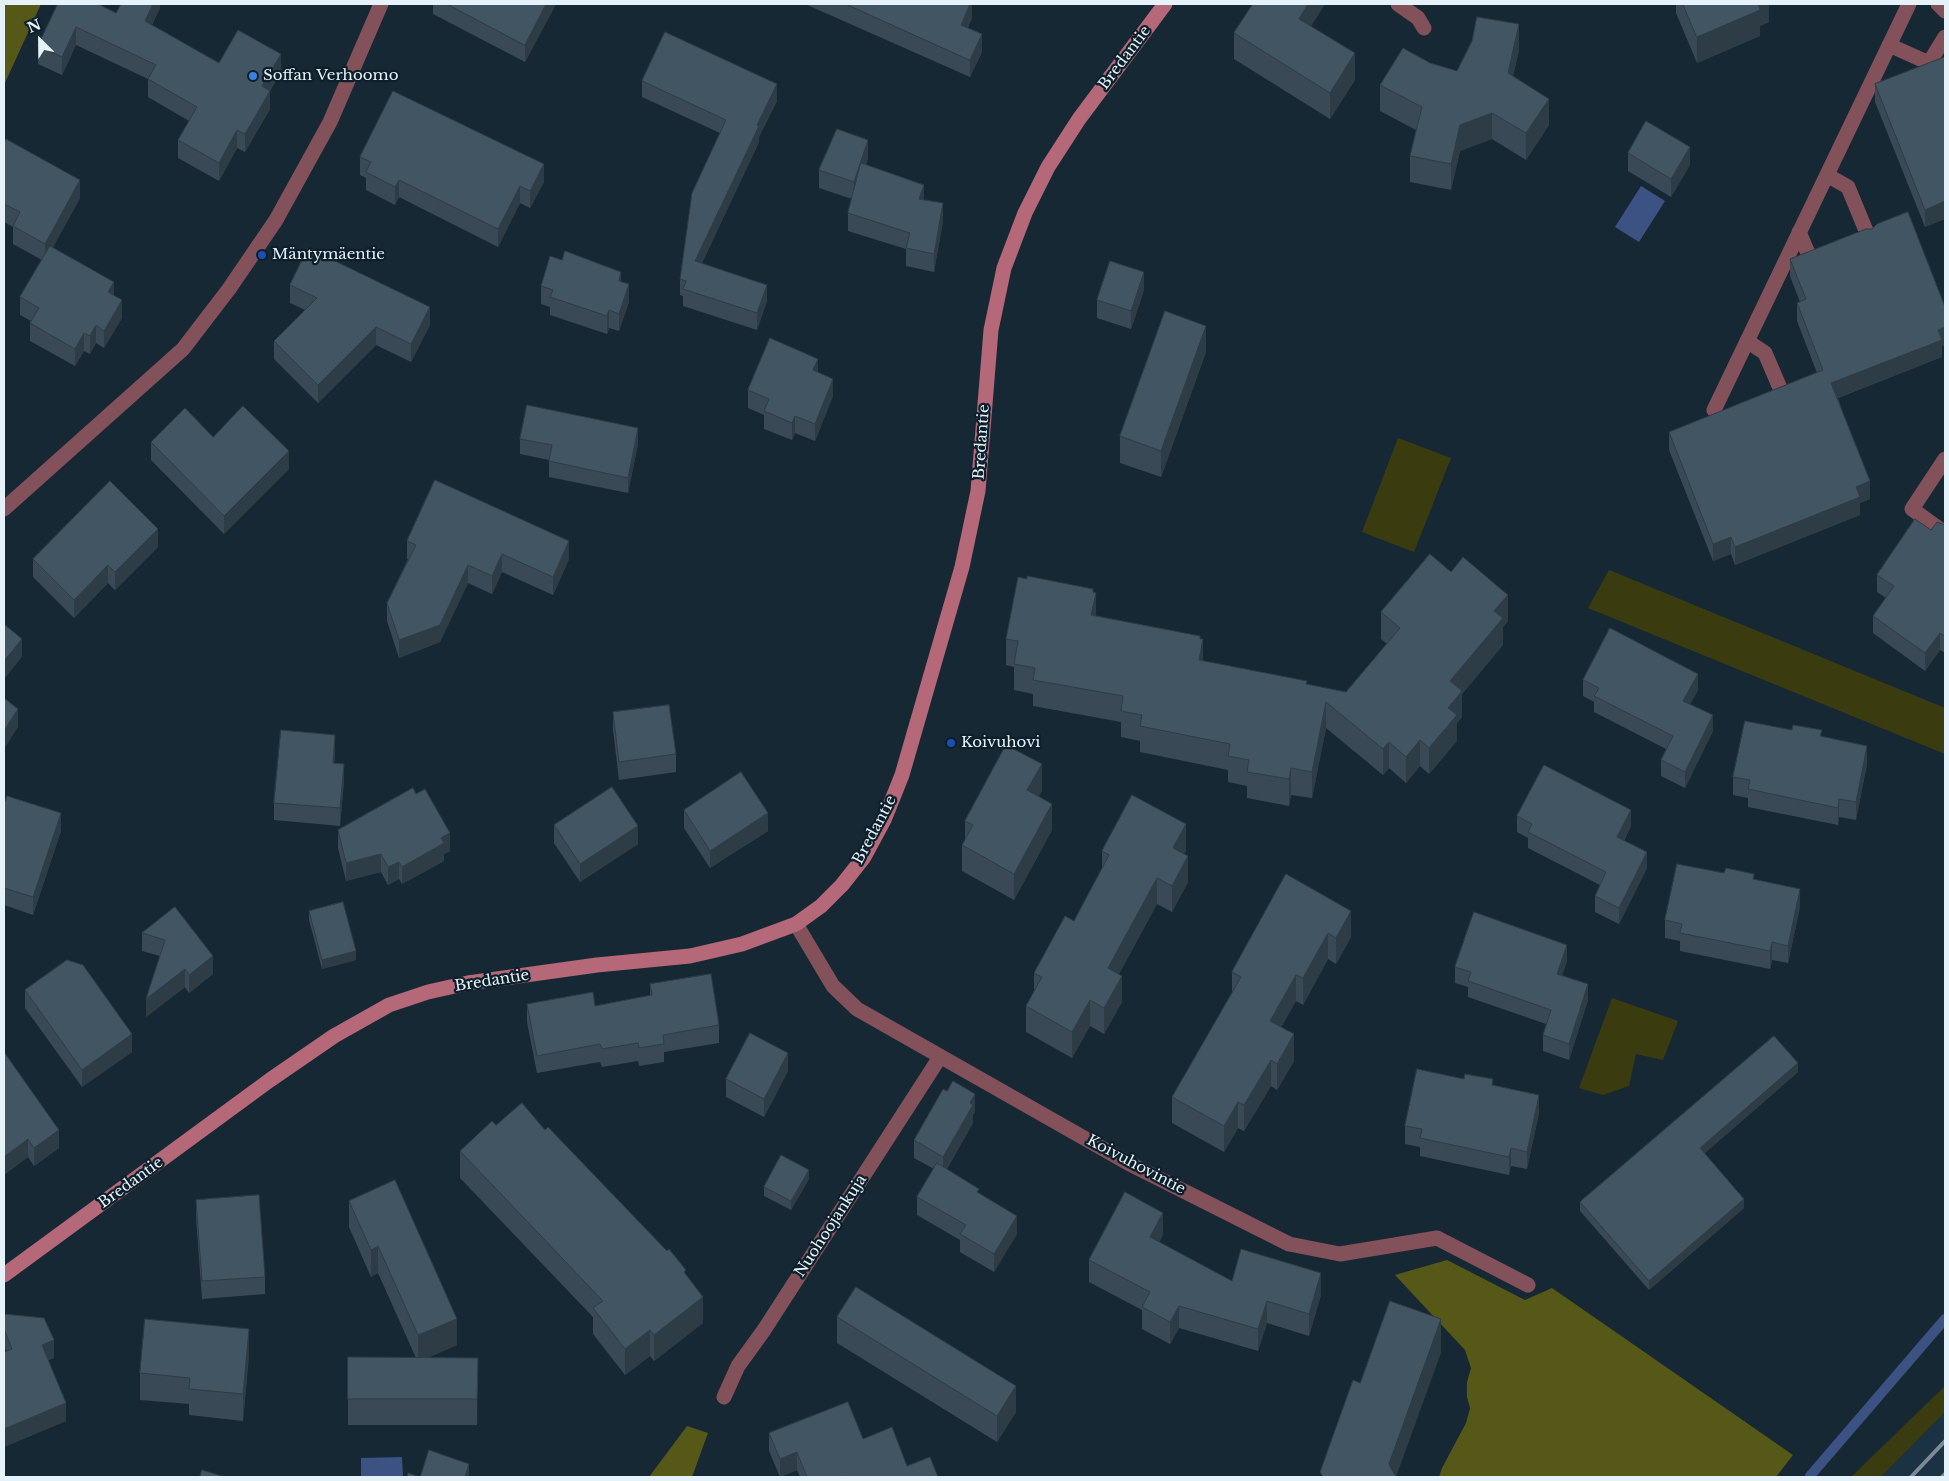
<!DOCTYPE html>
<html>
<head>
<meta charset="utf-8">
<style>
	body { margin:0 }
	#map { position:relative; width:1949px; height:1481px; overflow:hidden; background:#172835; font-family:"Libre Baskerville",serif }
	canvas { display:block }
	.frame { position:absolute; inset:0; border:5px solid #e6f2fa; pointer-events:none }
	.north { position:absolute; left:15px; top:15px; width:50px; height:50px; -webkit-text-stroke:4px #0d1f2b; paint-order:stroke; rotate:337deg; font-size:14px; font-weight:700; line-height:20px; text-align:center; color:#e6f2fa }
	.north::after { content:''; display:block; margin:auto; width:18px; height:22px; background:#e6f2fa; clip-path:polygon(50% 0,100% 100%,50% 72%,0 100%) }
</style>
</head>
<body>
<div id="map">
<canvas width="1949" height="1481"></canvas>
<div class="frame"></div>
<div class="north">N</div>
</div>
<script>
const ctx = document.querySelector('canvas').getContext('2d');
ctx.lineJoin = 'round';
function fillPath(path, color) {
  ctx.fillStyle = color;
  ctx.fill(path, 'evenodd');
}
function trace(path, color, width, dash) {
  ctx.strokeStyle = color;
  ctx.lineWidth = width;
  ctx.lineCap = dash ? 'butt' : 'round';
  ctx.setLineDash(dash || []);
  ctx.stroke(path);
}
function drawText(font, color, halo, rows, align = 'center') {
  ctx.font = font + ' "Libre Baskerville",serif';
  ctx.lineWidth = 4.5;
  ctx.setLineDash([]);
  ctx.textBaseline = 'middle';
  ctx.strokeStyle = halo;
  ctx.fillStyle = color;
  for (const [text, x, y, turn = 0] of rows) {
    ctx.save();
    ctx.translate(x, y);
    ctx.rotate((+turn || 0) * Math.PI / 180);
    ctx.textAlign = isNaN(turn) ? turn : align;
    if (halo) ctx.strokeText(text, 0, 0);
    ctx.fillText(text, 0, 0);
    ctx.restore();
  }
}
fillPath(new Path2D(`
	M1945,1412V1477H1881Z`), '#1a3243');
fillPath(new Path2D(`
	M1398,438L1451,458L1414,552L1362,532Z
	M1609,570L1945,708V754L1588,608Z
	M1612,998L1678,1021L1663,1060L1636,1054L1629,1086L1603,1095L1579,1088Z
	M1945,1386V1412L1881,1477H1851Z`), '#3a3c10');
fillPath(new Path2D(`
	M4,4H41L4,85Z
	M1447,1260L1525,1300L1552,1288L1793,1455L1776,1477H1439L1442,1468L1466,1423L1470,1408L1467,1397V1382L1471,1368L1465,1350L1395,1275Z
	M687,1426L708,1433L692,1477H649Z`), '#555816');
fillPath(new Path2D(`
	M1641,186L1665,201L1639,242L1615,227Z
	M402,1457L403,1476L361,1477V1458Z`), '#3b5283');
trace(new Path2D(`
	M1810,1476L1945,1319`), '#3b5283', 10);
trace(new Path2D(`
	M1398,4L1418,18L1424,28
	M1938,4L1945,11
	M1889,45L1929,63L1945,37
	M1827,175L1848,187L1869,238
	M1799,232L1810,258
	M1747,341L1765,353L1783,395
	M1714,410L1909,4
	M1945,459L1912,509L1945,533`), '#82515a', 15);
trace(new Path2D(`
	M4,509L183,349L229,289L276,220L330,122L381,4
	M796,924L833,986L857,1009L1128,1163L1289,1244L1340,1254L1437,1238L1528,1285
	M724,1397L738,1366L764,1330L940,1057`), '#82515a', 15);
trace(new Path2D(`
	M4,1275L270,1080L334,1036L389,1005L428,992L468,983L597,965L690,956L742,944L796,924L821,906L842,885L864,857L884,820L902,775L962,567L978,491L991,330L1004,268L1025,213L1048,167L1079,119L1165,4`), '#b56877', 15);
trace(new Path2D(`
	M1911,1477L1945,1441
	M1942,1477L1945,1474`), '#7b8a95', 4);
fillPath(new Path2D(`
	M58,4L116,13L160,4V8L152,25L219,63L281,72L270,91V109L245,152L237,148L219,181L178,158V140L189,121L148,97V79L76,45L62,75L38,64V46Z
	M433,4H556L525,62L433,14Z
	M805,4H972V18L968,28L982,52L970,77Z
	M1253,4H1325L1311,26L1355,80L1330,119L1234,59V33Z
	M1676,4H1769V22L1760,26V36L1697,63L1676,13Z
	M1519,50L1513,76L1549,125L1526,160L1492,139L1460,151L1451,190L1410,182V156L1416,130L1380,111V85L1430,63L1457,71Z
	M1945,57V219L1925,227L1875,102V84Z
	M642,81L777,101L759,137V142L702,263L767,301L757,330L683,306V296L680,295V279L720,133L642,97Z
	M4,143L80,198L53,247L114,295L122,318L104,348L96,343L90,354L84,351L75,366L30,341V323L31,321L20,315V297L42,260L13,244V227L4,222Z
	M1628,153L1690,165L1671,197L1628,171Z
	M360,157L544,182L530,208L520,203L498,247L399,197L395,205L366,190V178L360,175Z
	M868,158L866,164L924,200L943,221L934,272L906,266V249L848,231V213L852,199L819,188V170Z
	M1790,259L1945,307V345L1942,346V357L1838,398L1870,499L1860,503V515L1735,565L1731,554L1713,561L1669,450V432L1817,373L1797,321V303L1800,302L1790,276Z
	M621,281L629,302L619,331L609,328L607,334L550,315V307L541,304V286Z
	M290,285L430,325L411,362L376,345L318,403L274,359V341L305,310L290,303Z
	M1144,290L1131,329L1097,318V300Z
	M1206,352L1161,477L1120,463V436Z
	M818,372L833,396L815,441L795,433L792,440L764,429V415L748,408V390Z
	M213,437L289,469L224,534L151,460V442Z
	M520,439L638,444L628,493L549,477V460L520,454Z
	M1944,525H1945V653L1940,650L1925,671L1873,633V616L1886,598L1877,592V575L1931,530Z
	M407,541L569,559L553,595L502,572L492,594L468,583L440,642L399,658L387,621V603L408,559H407Z
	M158,547L115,590L108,583L74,618L33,577V559Z
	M1093,592L1096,616L1200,639L1203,661L1307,684L1346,692L1387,644L1381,639V612L1508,621L1503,627V645L1462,694V717L1457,723V741L1429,774L1420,766L1406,783L1389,768L1383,775L1326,728L1312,798L1291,795L1289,806L1247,798V786L1228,782V770L1140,752V741L1121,737V722L1033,706V694L1014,690V667L1006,665V639Z
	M1583,680L1698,690L1690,704L1713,731L1685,788L1661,776V760L1666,749L1594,712V702L1583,696Z
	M613,712L676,754V772L619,780L613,730Z
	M1822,737L1867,764L1856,820L1839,817L1838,825L1748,807V798L1733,795V777Z
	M335,753L334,763L344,781L340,826L274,820V803Z
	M1042,791L1038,796L1052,830L1014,900L962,871V845L965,841V821Z
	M4,800L61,831L33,915L4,905Z
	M684,810L768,831L710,868L684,828Z
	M1517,816L1631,826L1624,841L1647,868L1619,924L1595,912V896L1600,885L1528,848V838L1517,832Z
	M554,825L638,844L580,882L554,843Z
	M338,830L450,851L444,854V861L402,884L399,879L388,885L381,872L346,881L338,848Z
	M1102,851H1186L1184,854L1188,882L1172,912L1157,904L1119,974L1122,1002L1104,1034L1090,1026L1072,1058L1026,1032V1006L1034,991V973L1074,921L1102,869Z
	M1286,874L1351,937L1336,964L1328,959L1303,1005L1296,1001L1281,1027L1294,1061L1277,1090L1271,1086L1244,1131L1238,1128L1224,1152L1172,1123V1097L1232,994V972Z
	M1754,880L1800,907L1788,963L1772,960L1770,969L1680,951V941L1665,938V920Z
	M175,907L213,974L189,993L185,987L146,1017L160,956L142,951V933Z
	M309,911L356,960L322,969L309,920Z
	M1567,961L1562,975L1588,1000L1569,1060L1543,1051V1035L1546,1024L1468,997V987L1455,983V967Z
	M650,984L719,1025V1043L664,1052V1062L639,1066L638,1061L602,1067L600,1062L537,1073L527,1022V1004L595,1006L650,995Z
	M25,990L132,1052L82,1087L25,1008Z
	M4,1052L59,1148L34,1166L28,1157L4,1175Z
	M788,1071L764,1117L726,1097V1079Z
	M1798,1072L1705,1153L1744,1208L1649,1290L1580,1211V1202Z
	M1493,1085L1539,1113L1527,1169L1511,1166L1509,1175L1420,1156V1147L1405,1144V1126Z
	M975,1112L973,1115V1123L947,1169L979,1194L1017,1234L994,1272L960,1252V1240L917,1215V1197L934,1169L914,1158V1140Z
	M496,1125L545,1130L686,1275L703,1323L654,1361L650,1356L625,1375L593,1334V1317L460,1178V1151Z
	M809,1179L791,1210L764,1196V1187Z
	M196,1200L265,1277V1294L202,1299L196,1218Z
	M349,1201L457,1345L427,1358H478L477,1425H348V1357L416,1358L378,1273L371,1277L349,1227Z
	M1163,1235L1159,1242L1232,1281L1321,1295L1309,1336L1267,1323L1258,1351L1179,1328L1170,1344L1142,1329V1310L1089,1282V1260Z
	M4,1314L54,1358L48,1360L66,1421L4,1447V1352L6,1351L4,1347Z
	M837,1317L1016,1412L997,1442L837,1343Z
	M249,1355L243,1421L189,1415V1404L140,1400V1373Z
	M769,1433L863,1439L907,1466L938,1477H800L797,1470L780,1477L769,1451Z`), '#394955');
fillPath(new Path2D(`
	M153,4H160V8L145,39V21Z
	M546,4H556L525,62V45Z
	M970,4H972V18L961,43V25Z
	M1308,4H1325L1299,45V19Z
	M1756,4H1769V22L1760,26V36L1697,63V37Z
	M1519,24V50L1508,99V73Z
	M76,27V45L62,75V57Z
	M982,34V52L970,77V60Z
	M1355,53V80L1330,119V93Z
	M281,54V72L262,104V86Z
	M777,84V101L759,137V142L695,278V261L757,125Z
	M270,91V109L245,152V134Z
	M1549,99V125L1526,160V133Z
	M1492,113V139L1460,151L1451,190V164L1460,125Z
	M237,130V148L219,181V163Z
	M868,140V158L854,200V182Z
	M1690,147V165L1671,197V179Z
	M544,164V182L530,208V191Z
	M80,180V198L45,262V244Z
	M399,180V197L395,205V187Z
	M924,185V203L919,199Z
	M520,186V203L498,247V229Z
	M1945,201V219L1925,227V210Z
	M943,203V221L934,272V254Z
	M621,272V290L619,281Z
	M1144,272V290L1131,329V311Z
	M114,282V300L108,292Z
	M629,284V302L619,331V314Z
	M767,285V301L757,330V313Z
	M122,300V318L104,348V331Z
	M430,307V325L411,362V344Z
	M609,310V328L607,334V316Z
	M96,325V343L90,354V336Z
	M1206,326V352L1161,477V451Z
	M376,327V345L318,403V385Z
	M1945,327V345L1942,346V357L1831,400V383Z
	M84,333V351L75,366V349Z
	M818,359V376L813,370Z
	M833,379V396L815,441V424Z
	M795,416V433L792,440V423Z
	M638,428V444L628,493V478Z
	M289,451V469L224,534V516Z
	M1870,481V499L1860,503V515L1735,565V547L1856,487Z
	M158,529V547L115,590V572Z
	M1731,537V554L1713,561V544Z
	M569,541V559L553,595V577Z
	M502,554V572L492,594V576Z
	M108,565V583L74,618V600Z
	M468,565V583L440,642L399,658V640Z
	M1093,589V606L1096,593V619L1091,615Z
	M1508,595V621L1503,627V645L1462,694V717L1457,723V741L1429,774V748L1448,708L1450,681L1494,611Z
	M1940,633V650L1925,671V653Z
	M1200,636V653L1203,639V666L1199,686L1200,639Z
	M22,639V657L4,679V661Z
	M1698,674V690L1683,717V701Z
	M1326,702V728L1312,798V772Z
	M18,709V727L4,749V731Z
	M1713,715V731L1685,788V772Z
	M335,735V753L333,781V763Z
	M1420,740V766L1406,783V757Z
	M1389,742V768L1383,775V749Z
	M1867,746V764L1856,820V802Z
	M344,764V781L340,826V808Z
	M1042,764V791L1027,816V790Z
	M1291,768V795L1289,806V779Z
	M1839,799V817L1838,825V808Z
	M1052,804V830L1014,900V874Z
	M1631,810V826L1617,853V837Z
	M61,813V831L33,915V897Z
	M768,813V831L710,868V851Z
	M1186,824V851L1173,874V848Z
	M638,826V844L580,882V864Z
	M450,833V851L444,854V861L402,884V867L441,838Z
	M1647,852V868L1619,924V908Z
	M381,854V872L346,881V863Z
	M1188,856V882L1172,912V886Z
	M399,862V879L388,885V867Z
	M1157,878V904L1108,994V968Z
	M1800,889V907L1788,963V946Z
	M1351,911V937L1336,964V938Z
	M1328,933V959L1303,1005V978Z
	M1772,942V960L1770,969V951Z
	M1567,945V961L1557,990V974Z
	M356,951V960L322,969V960Z
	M213,956V974L189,993V975Z
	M185,969V987L146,1017V999Z
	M1296,975V1001L1270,1047V1021Z
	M1122,976V1002L1104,1034V1008Z
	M1588,984V1000L1569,1060V1044Z
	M1090,1000V1026L1072,1058V1032Z
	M132,1034V1052L82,1087V1070Z
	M1294,1034V1061L1277,1090V1064Z
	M788,1053V1071L764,1117V1099Z
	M1271,1060V1086L1244,1131V1105Z
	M1798,1063V1072L1700,1157V1148Z
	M975,1094V1112L973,1115V1123L943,1175V1157Z
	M1539,1095V1113L1527,1169V1152Z
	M1238,1102V1128L1224,1152V1126Z
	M59,1130V1148L34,1166V1148Z
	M28,1139V1157L4,1175V1157Z
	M1511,1148V1166L1509,1175V1157Z
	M809,1170V1179L791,1210V1201Z
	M1744,1199V1208L1649,1290V1281Z
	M1163,1213V1235L1150,1259V1237Z
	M1017,1216V1234L994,1272V1254Z
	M378,1246V1273L371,1277V1250Z
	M1321,1273V1295L1309,1336V1314Z
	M703,1297V1323L654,1361V1335Z
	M1267,1301V1323L1258,1351V1329Z
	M1179,1306V1328L1170,1344V1322Z
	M457,1319V1345L418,1362V1335Z
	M1441,1319V1353L1396,1477L1389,1464Z
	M249,1329V1355L243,1421V1394Z
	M650,1330V1356L625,1375V1349Z
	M54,1340V1358L42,1363V1345Z
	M1016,1386V1412L997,1442V1416Z
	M66,1403V1421L4,1447V1429Z
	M797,1452V1470L780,1477V1459Z
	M469,1464V1477H465Z`), '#2e3c45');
const building = new Path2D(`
	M58,4H98L116,13L121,4H153L145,21L219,63L238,30L281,54L262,86L270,91L245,134L237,130L219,163L178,140L197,107L148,79L156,65L76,27L62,57L38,46Z
	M447,4H546L525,45Z
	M846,4H970L961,25L982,34L970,60Z
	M1253,4H1308L1299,19L1355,53L1330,93L1234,33Z
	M1683,4H1758L1760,10L1697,37Z
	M1477,17L1519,24L1508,73L1549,99L1526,133L1492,113L1460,125L1451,164L1410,156L1422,107L1380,85L1403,48L1430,63L1457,71L1472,41Z
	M665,32L777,84L757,125L759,126L695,261L767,285L757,313L683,289L686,281L680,279L692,193L726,120L642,81Z
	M1945,57V201L1925,210L1875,84Z
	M393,91L544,164L530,191L520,186L498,229L399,180L395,187L366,172L371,162L360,157Z
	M1646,121L1690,147L1671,179L1628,153Z
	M837,129L868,140L854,182L819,170Z
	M6,139L80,180L45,244L13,226L20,212L4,204V143Z
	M861,163L924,185L919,199L943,203L934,254L906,248L910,233L848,213Z
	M1908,212L1945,307V327L1938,330L1942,340L1831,383L1870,481L1856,487L1860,497L1735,547L1731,537L1713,544L1669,432L1823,370L1797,303L1806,299L1790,259L1866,229H1872L1877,224Z
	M50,246L114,282L108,292L122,300L104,331L96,325L90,336L84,333L75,349L30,323L39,308L20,297Z
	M308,248L430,307L411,344L376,327L318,385L274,341L317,298L290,285Z
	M565,251L621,272L619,281L629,284L619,314L609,310L607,316L550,297L553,290L541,286L550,256L562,260Z
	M1110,261L1144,272L1131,311L1097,300Z
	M1165,311L1206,326L1161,451L1120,436Z
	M770,338L818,359L813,370L833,379L815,424L795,416L792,423L764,411L769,399L748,390Z
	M527,405L638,428L628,478L549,461L552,445L520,439Z
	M243,406L289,451L224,516L151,442L185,408L213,437Z
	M435,480L569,541L553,577L502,554L492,576L468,565L440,625L399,640L387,603L416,545L407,541Z
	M110,481L158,529L115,572L108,565L74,600L33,559Z
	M1915,519L1931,530L1937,522L1945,525V636L1940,633L1925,653L1873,616L1894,586L1877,575Z
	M1430,554L1451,572L1463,557L1508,595L1494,611L1503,618L1450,681L1462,691L1448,708L1457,715L1429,748L1420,740L1406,757L1389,742L1383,749L1326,702L1312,772L1291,768L1289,779L1247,772L1249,760L1228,756L1230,744L1140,726L1142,715L1121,711L1123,696L1033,680L1035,668L1014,664L1018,641L1006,639L1018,577L1027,579V576L1093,589V592L1096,593L1091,615L1200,636V639H1203L1199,660L1307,681L1306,684L1346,692L1400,628L1381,612Z
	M4,624L22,639L4,661Z
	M1610,628L1698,674L1683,701L1713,715L1685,772L1661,760L1673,736L1594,696L1599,688L1583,680Z
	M4,698L18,709L4,731Z
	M669,705L676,754L619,762L613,712Z
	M1745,721L1792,730L1793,725L1822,730L1820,736L1867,746L1856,802L1839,799L1838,808L1748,789L1750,780L1733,777Z
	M281,730L335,735L333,763L344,764L340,808L274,803Z
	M1006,745L1042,764L1027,790L1052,804L1014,874L962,845L973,825L965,821Z
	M1544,765L1631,810L1617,837L1647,852L1619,908L1595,896L1606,872L1528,832L1532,824L1517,816Z
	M741,772L768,813L710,851L684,810Z
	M612,787L638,826L580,864L554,825Z
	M413,788L416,794L425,789L450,833L441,838L444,843L402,867L399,862L388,867L381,854L346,863L338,830Z
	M1132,795L1186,824L1173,848L1188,856L1172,886L1157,878L1108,968L1122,976L1104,1008L1090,1000L1072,1032L1026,1006L1042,977L1034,973L1065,916L1074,921L1109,855L1102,851Z
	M7,796L61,813L33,897L4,888V800L5,801Z
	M1677,864L1724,873L1726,868L1754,874L1753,879L1800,889L1788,946L1772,942L1770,951L1680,933L1682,924L1665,920Z
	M1286,874L1351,911L1336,938L1328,933L1303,978L1296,975L1270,1021L1294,1034L1277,1064L1271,1060L1244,1105L1238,1102L1224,1126L1172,1097L1241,977L1232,972Z
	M343,902L356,951L322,960L309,911Z
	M175,907L213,956L189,975L185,969L146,999L165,940L142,933Z
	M1474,912L1567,945L1557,974L1588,984L1569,1044L1543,1035L1551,1010L1468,981L1471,972L1455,967Z
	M67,960L83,965L132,1034L82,1070L25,990Z
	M711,974L719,1025L663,1035L664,1044L639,1048L638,1043L602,1049L600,1044L537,1056L527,1004L593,992L595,1006L652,995L650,984Z
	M750,1033L788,1053L764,1099L726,1079Z
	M1774,1036L1798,1063L1700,1148L1744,1199L1649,1281L1580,1202Z
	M4,1052L59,1130L34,1148L28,1139L4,1157Z
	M1417,1069L1464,1079L1465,1074L1493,1079L1492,1085L1539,1095L1527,1152L1511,1148L1509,1157L1420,1138L1422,1129L1405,1126Z
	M953,1081L975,1094L970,1103L973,1105L943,1157L914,1140L943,1089L947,1091Z
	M522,1103L545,1130L548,1127L667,1251L669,1249L686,1270L684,1272L703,1297L654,1335L650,1330L625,1349L593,1308L603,1301L460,1151L492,1121L496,1125Z
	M781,1155L809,1170L791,1201L764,1187Z
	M937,1163L979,1189L977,1192L1017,1216L994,1254L960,1234L966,1225L917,1197Z
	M395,1180L457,1319L418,1335L378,1246L371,1250L349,1201Z
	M1125,1192L1163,1213L1150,1237L1232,1281L1241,1249L1321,1273L1309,1314L1267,1301L1258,1329L1179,1306L1170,1322L1142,1307L1150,1292L1089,1260Z
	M259,1195L265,1277L202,1281L196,1200Z
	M856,1287L1016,1386L997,1416L837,1317Z
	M1390,1301L1441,1319L1389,1464L1396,1477H1323L1320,1472L1353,1380L1360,1383Z
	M4,1314L44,1318L54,1340L42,1345L66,1403L4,1429V1352L12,1349L4,1329Z
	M145,1319L249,1329L243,1394L189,1389L190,1378L140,1373Z
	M348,1357L478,1358L477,1399H348Z
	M848,1402L863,1439L892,1427L907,1466L930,1457L938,1477H843V1476L840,1477H807L797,1452L780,1459L769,1433Z
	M429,1450L469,1464L465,1477H407L408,1473L420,1477Z
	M202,1470L225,1477H200Z`);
fillPath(building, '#425563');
trace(building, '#2e3c45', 1);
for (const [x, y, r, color] of [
	[253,76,5,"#3f7fe0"],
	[262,255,5,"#1a4fb4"],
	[951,743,5,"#1a4fb4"]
]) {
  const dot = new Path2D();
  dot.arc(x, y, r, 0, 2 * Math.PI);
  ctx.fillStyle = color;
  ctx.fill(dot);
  trace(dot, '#0d1f2b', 2);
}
drawText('15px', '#e6f2fa', '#0d1f2b', [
	["Bredantie",1125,58,-53],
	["Bredantie",982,442,-86],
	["Bredantie",875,830,-62],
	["Bredantie",492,981,-9],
	["Koivuhovintie",1136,1165,28],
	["Bredantie",131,1183,-36],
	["Nuohoojankuja",831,1226,-57]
]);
drawText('15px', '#e6f2fa', '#0d1f2b', [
	["Soffan Verhoomo",263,76],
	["Mäntymäentie",272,255],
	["Koivuhovi",961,743]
], 'left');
</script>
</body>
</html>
